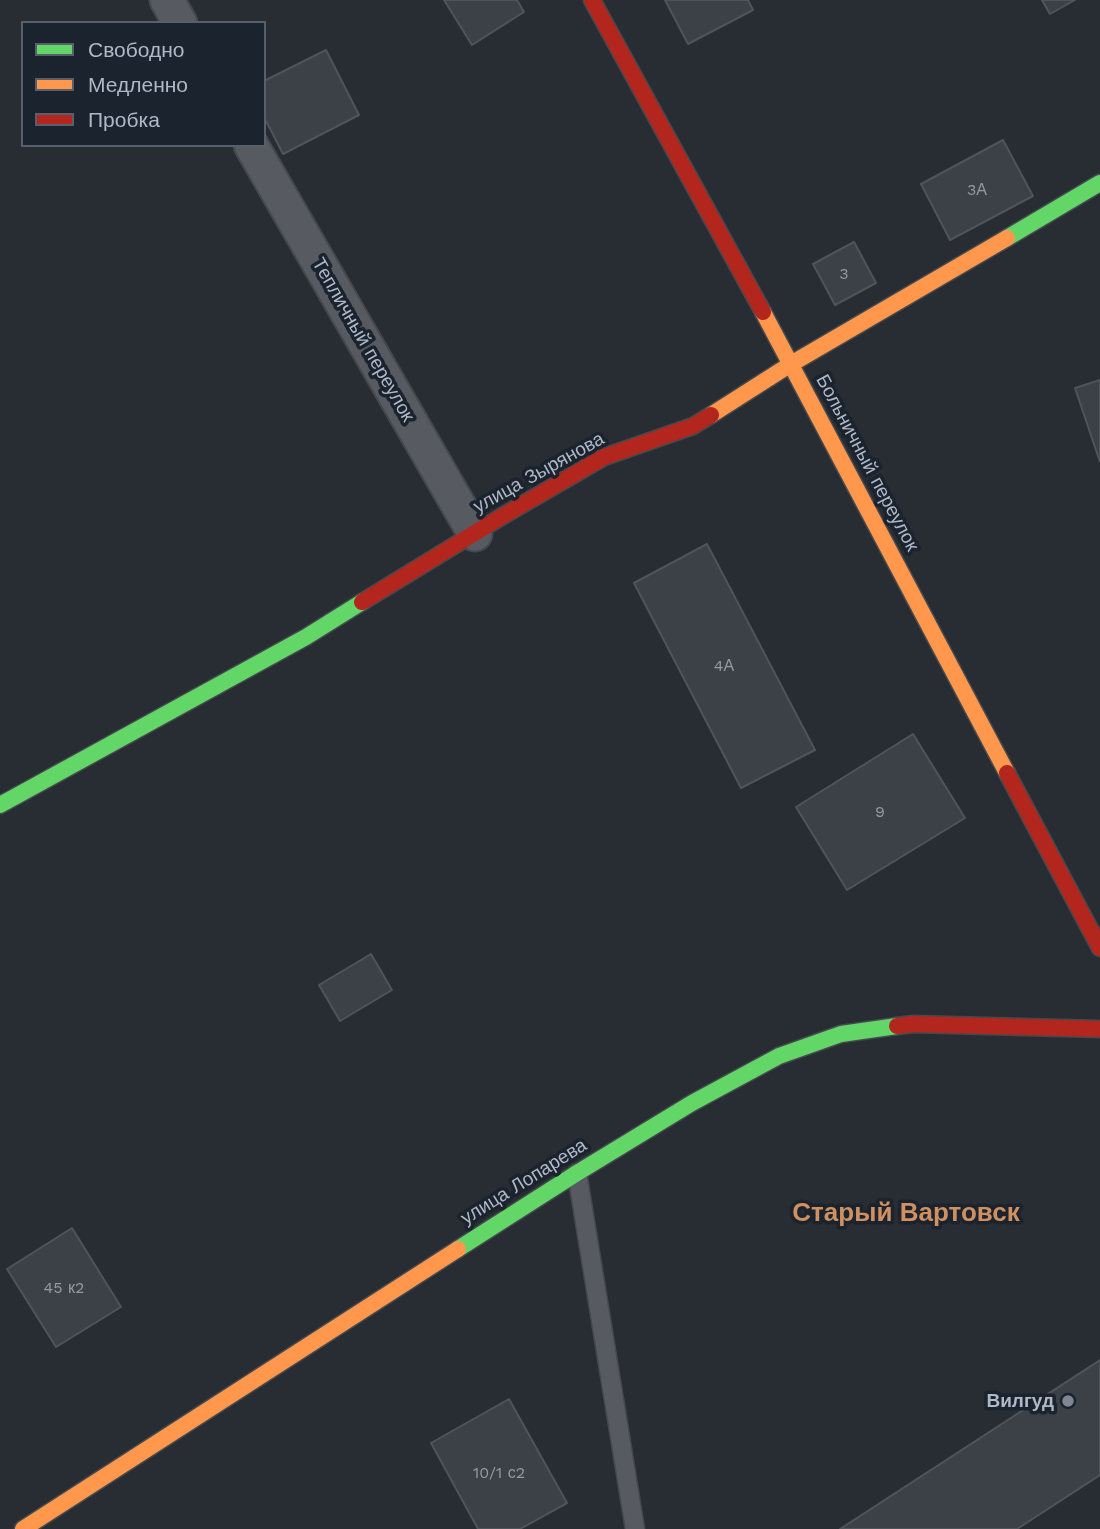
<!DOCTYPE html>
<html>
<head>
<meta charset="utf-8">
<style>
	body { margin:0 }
	#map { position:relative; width:1100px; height:1529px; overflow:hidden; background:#272d33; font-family:"Work Sans",sans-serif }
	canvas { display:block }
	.legend { position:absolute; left:21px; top:21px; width:245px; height:126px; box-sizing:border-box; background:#1b232e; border:2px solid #575f6a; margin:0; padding:9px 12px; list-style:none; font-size:21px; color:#b0b8c5 }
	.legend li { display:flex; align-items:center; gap:14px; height:35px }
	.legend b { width:35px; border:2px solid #575f6a }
</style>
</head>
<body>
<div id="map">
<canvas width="1100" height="1529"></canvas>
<ul class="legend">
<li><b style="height:9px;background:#63d668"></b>Свободно</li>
<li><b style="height:9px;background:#ff974d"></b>Медленно</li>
<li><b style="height:9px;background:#b3261e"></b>Пробка</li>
</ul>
</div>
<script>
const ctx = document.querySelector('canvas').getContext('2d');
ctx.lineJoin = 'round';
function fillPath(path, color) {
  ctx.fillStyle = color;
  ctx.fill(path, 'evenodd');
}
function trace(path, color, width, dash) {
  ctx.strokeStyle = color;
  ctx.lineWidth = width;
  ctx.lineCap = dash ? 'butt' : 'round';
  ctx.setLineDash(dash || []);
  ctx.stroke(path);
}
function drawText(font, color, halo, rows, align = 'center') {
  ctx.font = font + ' "Work Sans",sans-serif';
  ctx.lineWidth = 7;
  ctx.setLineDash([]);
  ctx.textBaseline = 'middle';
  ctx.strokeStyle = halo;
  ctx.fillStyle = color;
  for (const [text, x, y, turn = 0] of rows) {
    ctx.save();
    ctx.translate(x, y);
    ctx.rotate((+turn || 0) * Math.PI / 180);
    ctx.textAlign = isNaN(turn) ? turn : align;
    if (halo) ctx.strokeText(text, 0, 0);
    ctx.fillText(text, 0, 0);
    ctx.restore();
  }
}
const building = new Path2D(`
	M444,0H517L524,12L472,45Z
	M665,0H748L753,10L688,44Z
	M1042,0H1075L1050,14Z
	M326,50L359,115L283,154L264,117V81Z
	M1003,140L1033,196L950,240L921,184Z
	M854,242L876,283L835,305L813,264Z
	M1100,380V462L1075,388Z
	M707,544L815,750L741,788L634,583Z
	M913,734L965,818L847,890L796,807Z
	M371,954L392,990L340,1021L319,985Z
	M72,1228L121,1307L56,1347L7,1269Z
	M1100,1360V1475L1017,1529H840Z
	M509,1399L567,1503L520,1529H478L431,1443Z`);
fillPath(building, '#3c4147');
trace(building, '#4f545b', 2);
const lane = new Path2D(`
	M577,1173L635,1529`);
const street = new Path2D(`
	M167,0L180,23
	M251,145L475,534`);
const fast = new Path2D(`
	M1007,238L1100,183
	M0,805L306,637L362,602
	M458,1249L577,1173L692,1103L779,1056L841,1034L897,1026`);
const slow = new Path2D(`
	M763,312L1007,773
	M711,415L791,364L1007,238
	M23,1529L458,1249`);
const jam = new Path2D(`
	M592,0L763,312
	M362,602L501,517L604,457L693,426L711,415
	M1007,773L1100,948
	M897,1026L913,1024L1100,1029`);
trace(lane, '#45494e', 21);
trace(street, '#45494e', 37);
trace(fast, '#45494e', 19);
trace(slow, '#45494e', 19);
trace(jam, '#45494e', 19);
trace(lane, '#575b61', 18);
trace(street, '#575b61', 33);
trace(fast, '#63d668', 16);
trace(slow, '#ff974d', 16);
trace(jam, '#b3261e', 16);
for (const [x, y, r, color] of [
	[1068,1401,7,"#808792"]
]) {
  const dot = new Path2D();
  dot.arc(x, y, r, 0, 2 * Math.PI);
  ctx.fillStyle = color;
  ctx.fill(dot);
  trace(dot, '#1b232e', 2.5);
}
drawText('16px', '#939aa6', null, [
	["3А",977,190],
	["3",844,274],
	["4А",724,666],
	["9",880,812],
	["45 к2",64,1288],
	["10/1 с2",499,1473]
]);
drawText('19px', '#b0b8c5', '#1b232e', [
	["Тепличный переулок",363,340,60],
	["Больничный переулок",867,463,62],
	["улица Зырянова",539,473,-29],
	["улица Лопарева",524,1182,-32]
]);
drawText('bold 19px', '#b0b8c5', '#1b232e', [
	["Вилгуд",1054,1401]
], 'right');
drawText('bold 26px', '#d09060', '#1b232e', [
	["Старый Вартовск",906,1213]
]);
</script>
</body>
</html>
